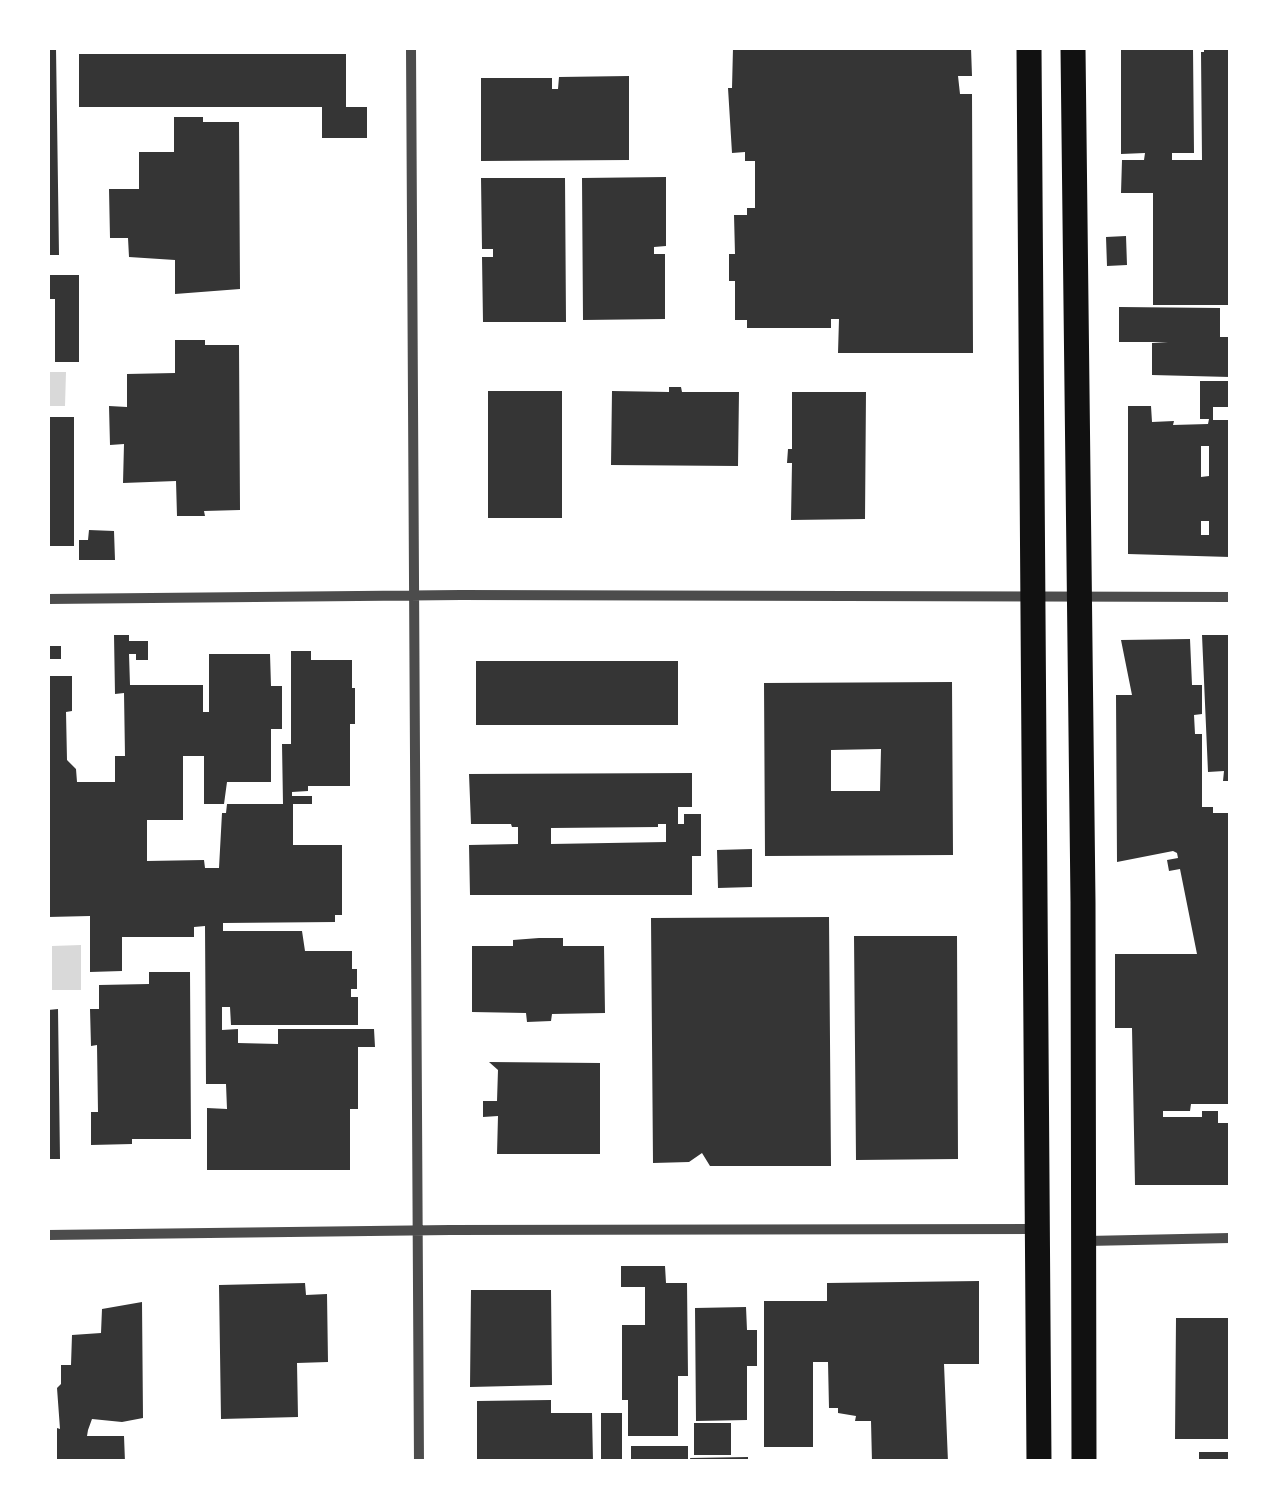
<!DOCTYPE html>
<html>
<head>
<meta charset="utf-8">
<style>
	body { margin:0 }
	#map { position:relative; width:1278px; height:1509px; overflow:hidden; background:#fff; font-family:Jost,sans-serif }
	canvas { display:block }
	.frame { position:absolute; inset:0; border:50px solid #fff; pointer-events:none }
</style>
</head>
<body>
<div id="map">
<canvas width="1278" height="1509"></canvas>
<div class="frame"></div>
</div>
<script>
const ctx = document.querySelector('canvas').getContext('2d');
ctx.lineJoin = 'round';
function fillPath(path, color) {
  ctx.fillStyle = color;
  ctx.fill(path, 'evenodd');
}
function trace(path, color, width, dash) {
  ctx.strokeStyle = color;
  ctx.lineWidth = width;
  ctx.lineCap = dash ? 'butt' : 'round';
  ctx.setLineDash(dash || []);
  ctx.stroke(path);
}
fillPath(new Path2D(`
	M48,372H66L65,406H48Z
	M81,945V990H52V946Z`), '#d9d9d9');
fillPath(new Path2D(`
	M48,48H56L59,255H48Z
	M733,48H971L972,76H958L960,94H972L973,353H838L839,319H831V328H747V320H735V281H729V254H735L734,215H747V208H755V161H745V152L732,153L728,88H732Z
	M1121,48H1193L1194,153H1172V160H1202L1201,52H1204V48H1230V305H1153V193H1121L1122,160H1144L1145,153L1121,154Z
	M79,54H346V107H367V138H322V107H79Z
	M629,76V160L481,161V78H552V89H558L559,77Z
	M174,117H203V122H239L240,289L175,294V260L129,257L128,238H110L109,189H139V152H174Z
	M666,177V246L654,247V254H665V319L583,320L582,178Z
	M481,178H565L566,322H483L482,257H493V249H482Z
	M1126,236L1127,265L1107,266L1106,237Z
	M48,275H79V362H55V299H48Z
	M1119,307L1220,308V337H1230V377L1152,375V343L1168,342H1119Z
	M175,340H205V345H239L240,510L204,511L205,516H177L176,481L123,483L124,444L110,445L109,406L127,407V374L175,373Z
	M1200,381H1230V407H1213V420H1230V557L1128,554V406H1151L1152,422L1174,421L1173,425L1208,424L1209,419H1200ZM1201,446H1209V476L1201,477ZM1201,521H1209V535H1201Z
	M669,387H681L682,392H739L738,466L611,465L612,391L669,392Z
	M488,391H562V518H488Z
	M792,392H866L865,519L791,520L792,463H787L788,449H792Z
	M48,417H74V546H48Z
	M89,530L114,531L115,560H79V540H88Z
	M114,635H129V641H148V660H136V654H129L130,685H203V712H209V654H270L271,686H282V729H271V782H227L224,804H204V756H183V820H147V861L204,860L205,868H219L222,813H226L227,804H283L282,744H291V651H311V660H352V688H355V724H350V786H308V791L292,792V796H312V804H293V845H342V915H335V922L223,923V931H302L305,951H352V969H357V989H351V997H358V1025H231L230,1007H222V1030L238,1029V1043L278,1044V1029H374L375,1047H358V1109H350V1170H207V1108L227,1109L226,1084H206L205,926L194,927V937H122V971L90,972V916L48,917V676H72V711L66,712L67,760L76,769L77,782H115V756H125L124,693L115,694Z
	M1202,635H1230V781H1223L1224,771L1208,772Z
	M1190,639L1192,685H1202V714L1194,715L1195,734H1202V807H1213V813H1230V1035H1228V1046H1230V1104H1191L1190,1111H1163V1117H1202V1111H1218V1123H1230V1185H1135L1132,1028H1115V954H1197L1180,869L1169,871L1167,860L1178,858L1177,853L1173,851L1117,862L1116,695H1132L1121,640Z
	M48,646H61V659H48Z
	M476,661H678V725H476Z
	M952,682L953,855L765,856L764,683ZM881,749L880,791H831V750Z
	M692,773V807H678V824H684V814H701V856H692V895H470L469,845L518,844V827H512L511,824H471L469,774ZM658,824H666V842L551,844V828L658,827Z
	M752,849V887L718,888L717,850Z
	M829,917L831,1166H710L702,1153L689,1162L653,1163L651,918Z
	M854,936H957L958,1159L856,1160Z
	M539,938H563V946H604L605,1013L552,1014L551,1021L527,1022L526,1013L472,1012V946H513V940Z
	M149,972H190L191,1139H132V1144L91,1145V1112H98L97,1045L91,1046L90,1009H99V985L149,984Z
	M58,1009L60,1159H48V1010Z
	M489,1062L600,1063V1154H497L498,1116L483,1117V1101H497L498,1070Z
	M621,1266H665L666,1283H687L688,1376H678V1436H628V1400H622V1325H645V1287H621Z
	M979,1281V1364H944L948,1462H872L871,1421H855L856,1416L838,1413V1408H829L828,1362H813V1447H764V1301H827V1283Z
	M305,1283L306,1295L327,1294L328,1362L297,1363L298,1417L221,1419L219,1285Z
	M471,1290H551L552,1385L470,1387Z
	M142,1302L143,1418L122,1422L92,1419L88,1430L87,1436H124L125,1462H57V1428L60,1429L57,1388L61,1384V1365H71L72,1335L101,1333L102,1309Z
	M746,1307L747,1330H757V1366H747V1420L696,1421L695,1308Z
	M1176,1318H1230V1439H1175Z
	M551,1400V1413H592L593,1462H477V1401Z
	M601,1413H622V1462H601Z
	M694,1423H731V1455H694Z
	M631,1446H688V1462H631Z
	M1199,1452H1230V1462H1199Z
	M748,1457V1462H691L690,1458Z`), '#353535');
trace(new Path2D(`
	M411,48L419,1462
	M48,599L461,595L1230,597
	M48,1235L450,1230L1036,1229
	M1087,1241L1230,1238`), '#4c4c4c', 10);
trace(new Path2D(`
	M1029,48L1039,1462
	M1073,48L1083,902L1084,1462`), '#111', 25);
</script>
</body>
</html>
